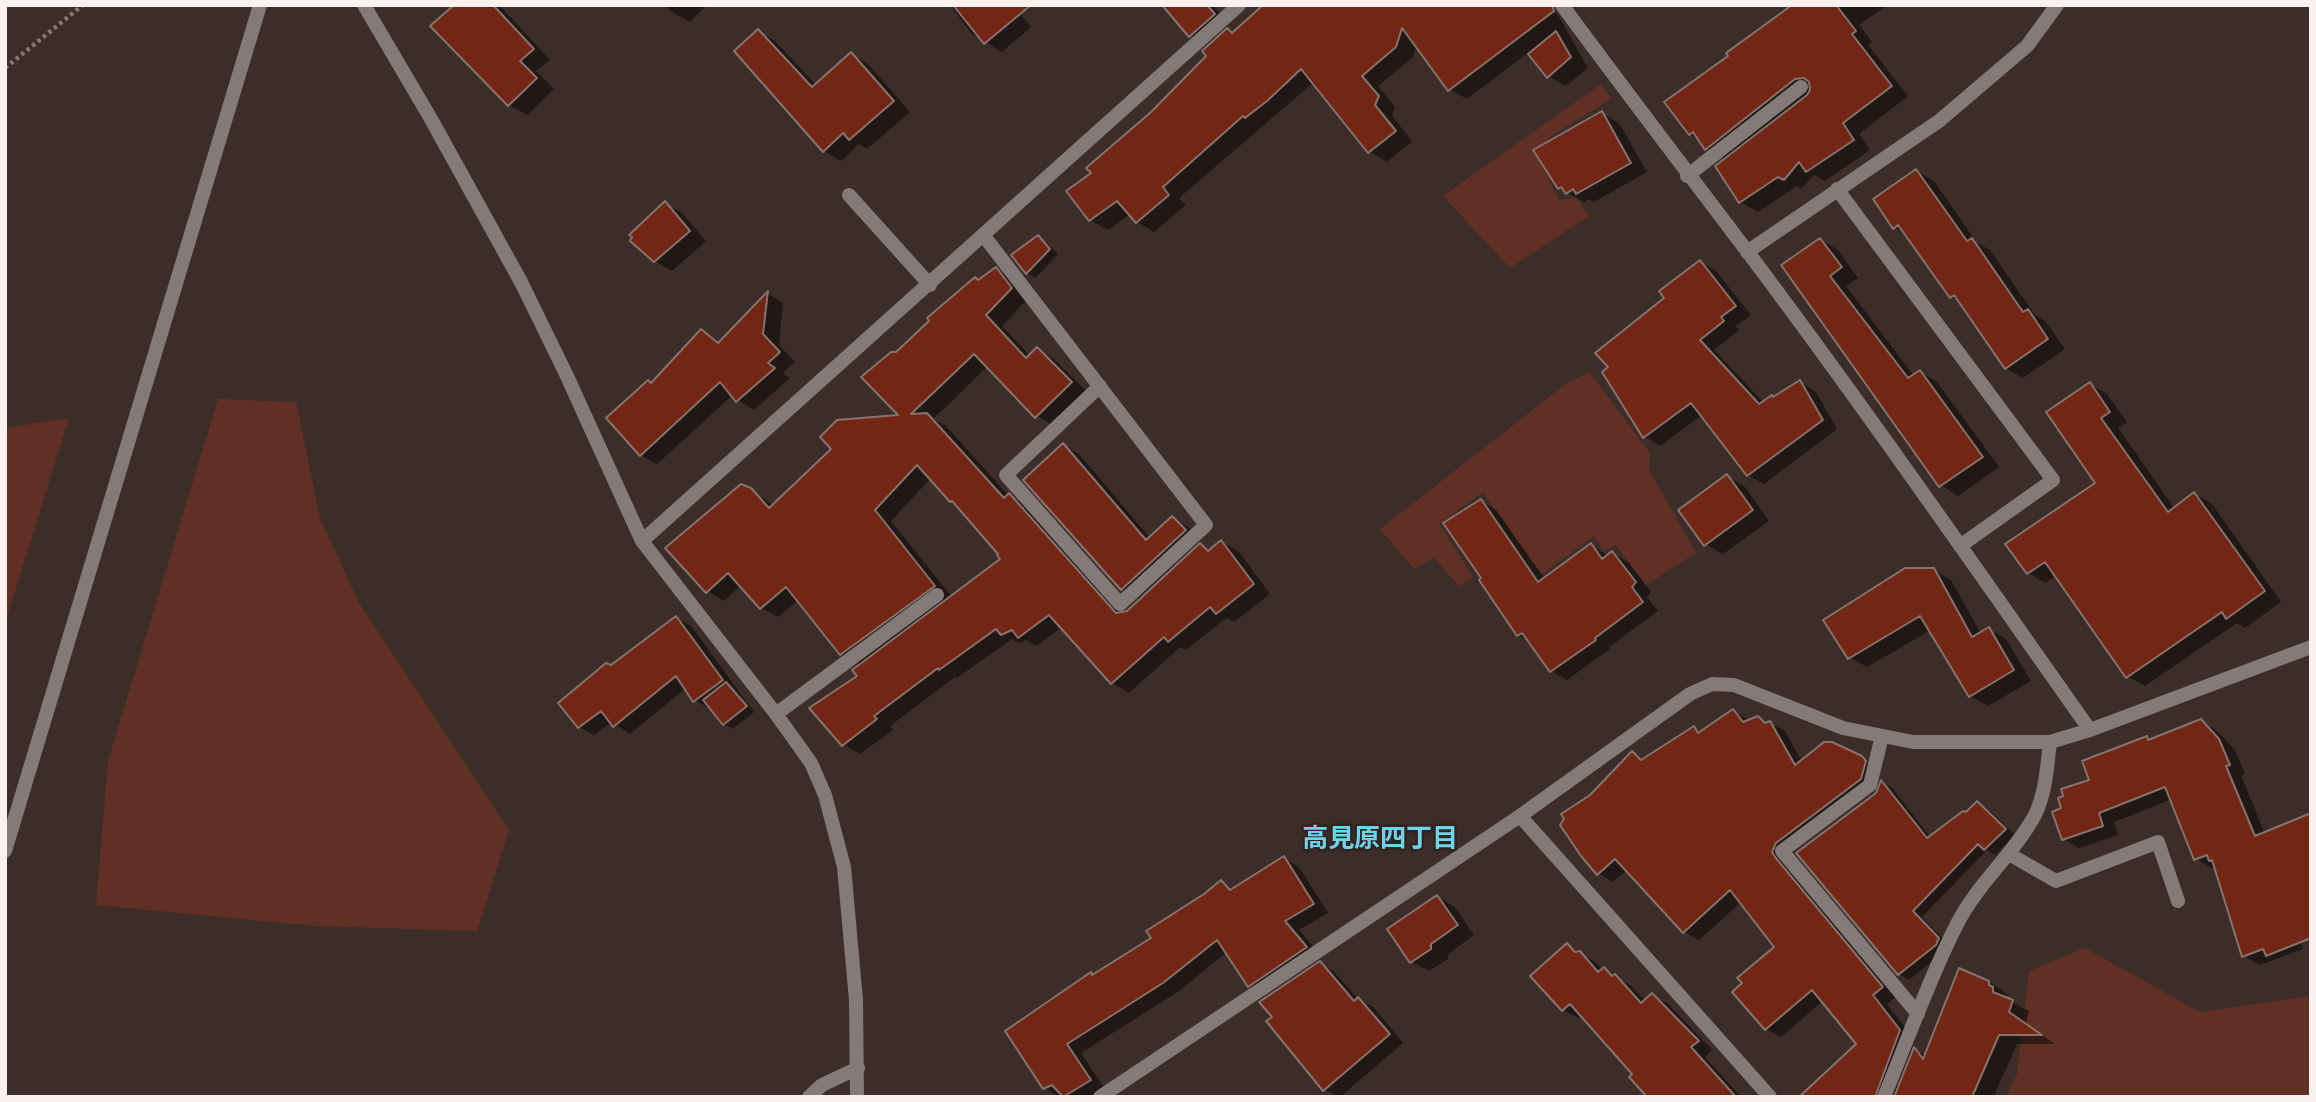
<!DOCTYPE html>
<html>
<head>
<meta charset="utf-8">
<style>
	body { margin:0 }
	#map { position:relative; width:2316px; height:1102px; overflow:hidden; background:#3c2d29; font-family:"Fira Sans",sans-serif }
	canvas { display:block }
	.frame { position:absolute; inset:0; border:7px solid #fbf1ee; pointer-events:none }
</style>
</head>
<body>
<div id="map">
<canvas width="2316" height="1102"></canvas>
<div class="frame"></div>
</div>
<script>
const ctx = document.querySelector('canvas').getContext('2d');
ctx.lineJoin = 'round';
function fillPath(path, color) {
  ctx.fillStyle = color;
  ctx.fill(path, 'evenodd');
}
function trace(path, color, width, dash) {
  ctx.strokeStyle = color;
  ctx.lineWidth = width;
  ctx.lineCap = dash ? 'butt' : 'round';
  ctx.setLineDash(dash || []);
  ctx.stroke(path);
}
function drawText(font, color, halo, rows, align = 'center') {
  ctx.font = font + ' "Fira Sans","Noto Sans JP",sans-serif';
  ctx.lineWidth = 5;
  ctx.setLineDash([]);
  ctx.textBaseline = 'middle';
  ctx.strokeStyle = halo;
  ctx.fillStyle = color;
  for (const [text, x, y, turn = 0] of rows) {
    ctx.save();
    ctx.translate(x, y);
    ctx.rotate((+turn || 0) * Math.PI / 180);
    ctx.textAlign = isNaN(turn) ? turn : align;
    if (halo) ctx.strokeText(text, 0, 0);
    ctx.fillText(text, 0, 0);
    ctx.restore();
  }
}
fillPath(new Path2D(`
	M1601,84L1611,99L1548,138L1559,158L1544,168L1559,201L1575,197L1589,216L1510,268L1443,196Z
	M1589,372L1650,453L1649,470L1696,553L1646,585L1616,545L1604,551L1594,536L1541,575L1483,492L1439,524L1473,577L1459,586L1434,558L1414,569L1380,529L1566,384Z
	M218,399L296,402L320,518L359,603L509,830L477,931L316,926L96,905L108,761Z
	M69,418L5,623V428Z
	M2085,948L2200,1012L2311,996V1097H2006L2017,1074L2029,971Z`), '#613024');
fillPath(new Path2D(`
	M456,5H499L550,60L536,71L554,89L527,115L509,105L433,26Z
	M665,5H707L690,22L672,12Z
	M950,5H1033L1021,15L1031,27L1002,52L972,34Z
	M1164,5H1212L1229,23L1206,44L1190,35Z
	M1550,5L1558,15L1588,68L1566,86L1548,76L1529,52L1467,99L1449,89L1417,45L1413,57L1378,86L1395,107L1392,116L1412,141L1387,162L1369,151L1314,82L1179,198L1186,205L1154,232L1137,222L1130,214L1108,230L1090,220L1068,191L1093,173L1233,34Z
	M1791,5H1887L1859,25L1872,42L1868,45L1908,96L1859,134L1870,150L1825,181L1814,175L1802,188L1797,186L1758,212L1740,202L1726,160L1706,149L1700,139L1690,134Z
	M758,31L775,41L816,85L851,54L868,64L910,112L867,149L859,144L841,161L824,151Z
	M1602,113L1619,123L1647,172L1594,202L1589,199L1584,202L1559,188L1536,151Z
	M1916,171L1934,181L1977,243L1990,250L2035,315L2045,321L2065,349L2023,378L2006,368L1961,302L1951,297L1907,235L1894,227Z
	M665,203L682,213L706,241L672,271L655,261L635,237Z
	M1038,237L1046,242L1058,254L1035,278L1027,273Z
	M1821,240L1838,250L1858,278L1846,286L1914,376L1920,372L1937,382L1999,467L1958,496L1941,485L1784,265Z
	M1701,262L1716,271L1751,315L1736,326L1739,330L1714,350L1764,403L1800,382L1816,392L1837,429L1764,484L1748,475L1702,415L1660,446L1644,436L1667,299Z
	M996,269L1013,279L1028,299L1002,326L1030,356L1037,349L1054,359L1088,393L1054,426L1037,416L988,366L933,419L945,425L1009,496L1026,505L1123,613H1127L1200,546L1210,551L1222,542L1239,552L1270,594L1234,622L1226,618L1186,650L1180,647L1129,693L1112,683L1062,627L1036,646L1026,640L1019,643L1012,639L957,678L955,677L890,726L893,730L860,754L843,744L861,665L841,654L798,600L778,617L761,608L741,585L724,601L707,591L751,490L774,506L902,417L897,353ZM931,478L952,501L958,505L1001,554L1002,559L952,597L891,521Z
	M768,294L783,303L779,345L795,362L783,373L790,378L754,410L738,400L733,395L657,464L641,455L702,331L720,342Z
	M2090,384L2107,394L2127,422L2118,428L2175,509L2195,494L2212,504L2281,602L2245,628L2237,623L2145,686L2127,676L2057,575L2045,583L2028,573L2097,483Z
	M1063,445L1079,454L1150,538L1172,518L1188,527L1201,540L1138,598L1122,589Z
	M1727,476L1745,487L1769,521L1723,554L1705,544Z
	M1481,501L1496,510L1545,579L1591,545L1608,556L1612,553L1628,562L1651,592L1647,597L1658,611L1609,647L1610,649L1567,680L1551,671L1530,642L1518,635L1482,580Z
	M1933,570L1951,580L1981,634L1989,629L2006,639L2031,681L1988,706L1970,696L1931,630L1867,667L1849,657Z
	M676,618L691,626L754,712L733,729L724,724L711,708L710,709L695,700L686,688L630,734L612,722L594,735L579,727L611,667Z
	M1733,711L1750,721L1758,717L1785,731L1802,762L1861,757L1880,771L1876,788L1791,852L1897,996L1887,1004L1915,1040L1897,1085L1900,1087L1915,1050L1926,1056L1989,982L2006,993L2010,1001L2029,1011L2026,1024L2055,1044H2017L1994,1096L1996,1097H1802L1859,1045L1823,1001L1781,1037L1766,1029L1777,947L1741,902L1699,940L1684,932L1627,870L1613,882L1598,873L1591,796L1633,754L1644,760L1694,728L1702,733Z
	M2201,721L2217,731L2235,750L2245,774L2241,775L2265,834L2303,949L2260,965L2244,956L2216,867L2212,868L2196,859L2172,799L2114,822L2118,835L2079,848L2063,839V809L2091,781L2146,738L2151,740Z
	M1882,782L1892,788L1931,838L1966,814L1977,803L1988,809L2015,835L1995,855L1987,850L1922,917L1949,945L1946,950L1909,980L1899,974L1876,795Z
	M1284,858L1299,867L1328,913L1299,930L1321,956L1264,994L1249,985L1227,952L1179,991L1081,1053L1105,1089L1092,1097H1060L1045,1088L1094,976L1154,939L1221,882L1235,890Z
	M1437,897L1455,907L1474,935L1448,954V959L1429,971L1411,961Z
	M1567,945L1595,962L1603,970L1630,985L1645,1001L1652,995L1667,1003L1712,1050L1705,1057L1741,1097H1650L1635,1074L1582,1015L1578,1018L1563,1010Z
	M1320,963L1334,972L1358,999L1373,1007L1403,1043L1340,1097L1325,1090Z`), '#0007');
const building = new Path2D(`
	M454,5H493L534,49L520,61L537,78L508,106L430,26Z
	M953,5H1031L984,44Z
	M1162,5H1207L1215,14L1189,37Z
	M1263,5H1552L1554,11L1448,91L1402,28L1396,47L1362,76L1379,96L1375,105L1396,131L1368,153L1301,69L1267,101L1245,118L1243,116L1163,187L1169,195L1136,223L1117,201L1089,221L1066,191L1091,173L1086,168L1151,112L1206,56L1202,51L1227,28L1232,33Z
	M1792,5H1836L1856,31L1852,34L1892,86L1843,123L1854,140L1806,172L1799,162L1784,180L1778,177L1739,203L1715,166L1807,95L1810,90L1809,82L1804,78L1795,79L1705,150L1693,132L1689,135L1664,102L1728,56L1726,53Z
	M758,29L812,87L851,52L894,101L849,140L843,133L823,152L734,51Z
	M1556,31L1571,57L1547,78L1528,54Z
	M1602,111L1631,163L1576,194L1573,189L1566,194L1561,187L1558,189L1533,150Z
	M1916,169L1967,241L1972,238L2023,312L2028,309L2048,339L2005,369L1954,295L1950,298L1898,225L1893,229L1873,199Z
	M665,201L690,231L654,262L630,241L632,237L629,235Z
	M1038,235L1050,249L1026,274L1011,255Z
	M1820,238L1842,267L1830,276L1908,378L1920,370L1983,457L1939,487L1781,265Z
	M1700,260L1736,306L1721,317L1724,321L1700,340L1759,404L1772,395L1773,397L1800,380L1823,420L1747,476L1691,403L1643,438L1602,372L1608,367L1595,353L1664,298L1659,291Z
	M996,267L1012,288L986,315L1026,358L1037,347L1072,382L1035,418L974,354L911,414L927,413L1004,498L1009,493L1116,613L1127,611L1200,543L1208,551L1221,540L1254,584L1216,614L1210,607L1168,642L1164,637L1111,684L1049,615L1018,638L1012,630L1001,635L996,629L939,670L938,668L874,716L877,719L842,746L809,708L857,676L852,670L1000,559L997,555L998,554L952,501L950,502L917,465L875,510L935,586L840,655L786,587L760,609L728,573L706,593L665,548L741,484L751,488L769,508L831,449L820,437L837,420L898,415L861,377L891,352H896L929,321L927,318L975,277L978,280Z
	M768,291L763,334L780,352L768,363L775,368L736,402L720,382L640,456L606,418L648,380L651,383L701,329L718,343Z
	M2090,382L2110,412L2101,418L2168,512L2194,492L2265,591L2226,619L2222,612L2126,678L2045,562L2027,574L2005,544L2095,483L2046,412Z
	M1063,443L1146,540L1172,516L1186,530L1121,590L1023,480Z
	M1727,474L1753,510L1704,546L1678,510Z
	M1481,499L1538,582L1591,543L1602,559L1612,551L1636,582L1632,587L1643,602L1595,638L1596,640L1550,672L1522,633L1517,636L1479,580L1481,578L1443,523Z
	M1905,568H1934L1972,637L1989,627L2014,670L1969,697L1920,616L1848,659L1823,620Z
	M676,616L723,680L693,702L676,676L613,727L601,711L578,728L558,703L606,663L611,665Z
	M726,682L747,706L723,725L703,700Z
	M1733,709L1743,722L1758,716L1765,723L1770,721L1795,765L1824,742H1832L1862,756L1866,761L1861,779L1776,843L1772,852L1775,857L1883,987L1873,995L1900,1030L1875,1097H1799L1856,1044L1812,990L1765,1030L1732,992L1742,983L1737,978L1774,947L1730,890L1683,933L1615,859L1597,875L1581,856L1560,825L1564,819L1561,814L1590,795L1632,751L1641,760L1694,726L1698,733Z
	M2201,719L2219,739L2230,765L2226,766L2255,836L2311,813V938L2266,956L2263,949L2242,957L2212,860L2209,861L2207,855L2194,860L2165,787L2099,813L2103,826L2062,840L2052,812L2061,808L2058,798L2063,796L2061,789L2089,780L2082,761L2147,736L2148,740Z
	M1881,780L1927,838L1963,811L1966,812L1977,801L2006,829L1984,850L1978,844L1913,911L1939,938L1936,945L1898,975L1796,853L1876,793Z
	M1284,856L1314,904L1285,921L1307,947L1248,987L1217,940L1163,983L1067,1044L1091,1080L1063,1097L1052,1085L1043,1089L1005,1031L1091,972L1092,975L1151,938L1146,931L1204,894L1221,880L1230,890Z
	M1437,895L1458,925L1431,944V949L1410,963L1387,929Z
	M1567,943L1575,952L1580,951L1598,972L1604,967L1612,976L1615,974L1641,1003L1652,993L1699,1041L1691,1047L1736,1097H1647L1629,1077L1632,1074L1570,1004L1562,1011L1530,976Z
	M1320,961L1354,1001L1358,997L1390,1034L1323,1091L1266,1021L1272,1017L1259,1002Z
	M1959,968L1989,981V985L1993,987V992L2013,1000L2009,1012L2042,1035H1999L1972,1097H1894L1914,1047L1923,1059Z`);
fillPath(building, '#732614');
trace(building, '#85736e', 2);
trace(new Path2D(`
	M5,68L83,5`), '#847673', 4.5, [3.5, 3.5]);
trace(new Path2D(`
	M849,195L930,285`), '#847b79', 14);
trace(new Path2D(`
	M364,5L431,119L521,282L566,374L642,541L776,714L811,763L825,795L844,867L856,1000L857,1097
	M1562,5C1623,88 1685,169 1747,251C1865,408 1977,570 2090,730
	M1687,176L1801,87
	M1837,189L2053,480L1960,546
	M984,236L1206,525L1120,604L1006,475L1100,386
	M1747,252L1939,121L2027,46L2057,5
	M642,541L1239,5
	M776,714L937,595
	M1882,736L1870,785L1782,851L1918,1014
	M1520,816L1770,1097
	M2009,854L2056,881L2158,842L2178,901
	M809,1097L822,1085L858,1068
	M1100,1097L1520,816L1690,694L1712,684L1734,685L1843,728L1913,742H2050L2090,730L2311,647
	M1884,1097C1908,1039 1929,979 1957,924C1978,883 2013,855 2035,815C2046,792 2047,766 2050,742`), '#847b79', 14);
trace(new Path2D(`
	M5,851L260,5`), '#847b79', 14);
drawText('bold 26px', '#6ed4eb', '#32231f', [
	["高見原四丁目",1380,840]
]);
</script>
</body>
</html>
